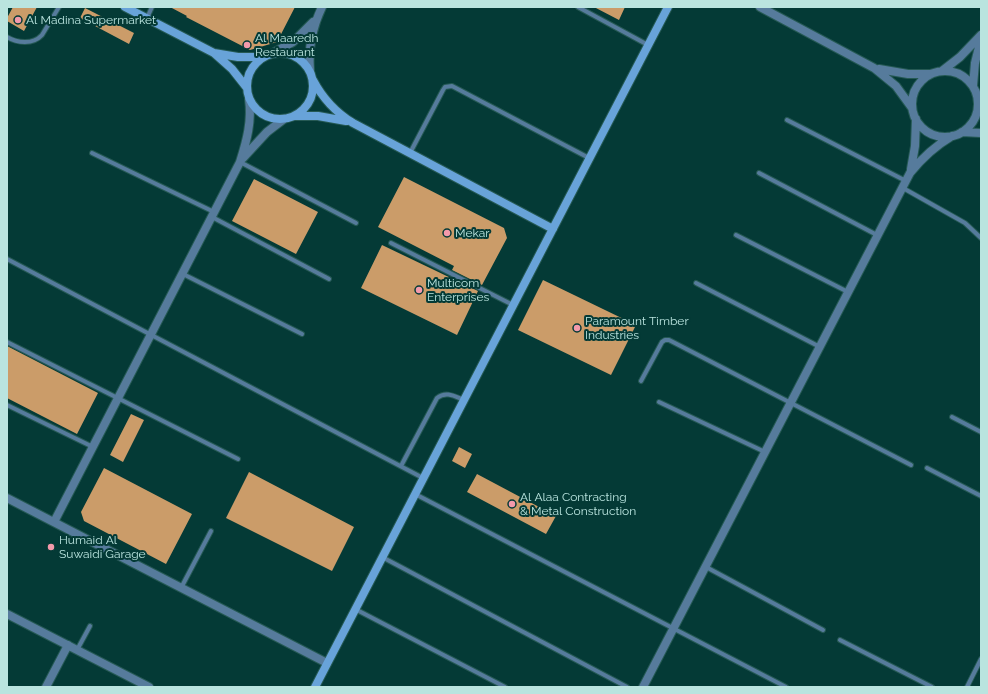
<!DOCTYPE html>
<html>
<head>
<meta charset="utf-8">
<style>
	body { margin:0 }
	#map { position:relative; width:988px; height:694px; overflow:hidden; background:#043a36; font-family:Raleway,sans-serif }
	canvas { display:block }
	.frame { position:absolute; inset:0; border:8px solid #bae4df; pointer-events:none }
</style>
</head>
<body>
<div id="map">
<canvas width="988" height="694"></canvas>
<div class="frame"></div>
</div>
<script>
const ctx = document.querySelector('canvas').getContext('2d');
ctx.lineJoin = 'round';
function fillPath(path, color) {
  ctx.fillStyle = color;
  ctx.fill(path, 'evenodd');
}
function trace(path, color, width, dash) {
  ctx.strokeStyle = color;
  ctx.lineWidth = width;
  ctx.lineCap = dash ? 'butt' : 'round';
  ctx.setLineDash(dash || []);
  ctx.stroke(path);
}
function drawText(font, color, halo, rows, align = 'center') {
  ctx.font = font + ' Raleway,sans-serif';
  ctx.lineWidth = 4;
  ctx.setLineDash([]);
  ctx.textBaseline = 'middle';
  ctx.strokeStyle = halo;
  ctx.fillStyle = color;
  for (const [text, x, y, turn = 0] of rows) {
    ctx.save();
    ctx.translate(x, y);
    ctx.rotate((+turn || 0) * Math.PI / 180);
    ctx.textAlign = isNaN(turn) ? turn : align;
    if (halo) ctx.strokeText(text, 0, 0);
    ctx.fillText(text, 0, 0);
    ctx.restore();
  }
}
fillPath(new Path2D(`
	M13,7H37L24,31L7,21V18Z
	M170,7H295L277,42L250,50L186,17L187,16Z
	M594,7H625L619,20Z
	M85,8L134,33L129,44L80,18Z
	M404,177L504,228L507,238L482,285L452,270L454,266L378,227Z
	M254,179L318,212L296,254L232,221Z
	M382,245L478,291L457,335L361,288Z
	M543,280L636,325L611,375L518,330Z
	M7,346L98,393L77,434L7,398Z
	M131,414L144,420L123,462L110,455Z
	M459,447L472,454L465,468L452,461Z
	M104,468L192,514L166,564L84,521L81,512Z
	M249,472L354,527L332,571L226,518Z
	M477,474L556,516L546,534L467,492Z`), '#cb9c69');
const lane = new Path2D(`
	M578,7L648,45
	M147,18L152,7
	M7,37C17,43 33,45 42,35L59,7
	M787,120L906,181
	M92,153L214,212
	M410,153L443,90L445,87L452,86L589,158
	M240,162L356,223
	M759,173L877,235
	M903,188L965,223L981,238
	M212,217L329,279
	M736,235L848,292
	M391,243L513,305
	M7,259L423,478
	M183,274L302,334
	M696,283L820,347
	M7,342L238,459
	M641,381L662,342L665,340H669L911,465
	M659,402L765,452
	M7,405L93,447
	M952,417L981,432
	M401,466L437,398C446,391 454,396 464,400
	M927,468L981,496
	M415,494L786,687
	M382,557L627,687
	M706,567L823,630
	M181,588L211,531
	M355,609L505,687
	M840,640L932,687
	M77,650L90,626
	M967,687L981,659`);
const street = new Path2D(`
	M760,7L874,68L896,86L912,108
	M273,53L293,42L313,22
	M879,69L908,74H931
	M310,70C308,47 312,28 322,7
	M942,71L960,57L981,35
	M912 104a33 33 0 1 1 66 0a33 33 0 1 1-66 0Z
	M973,86L975,63L981,39
	M962,132L981,133
	M243,158L267,132L284,119
	M911,169L915,146L916,119
	M7,498L327,663
	M54,522L240,162C247,140 252,121 249,99
	M7,614L149,687
	M46,687L68,645
	M643,687L910,173C922,158 935,146 952,136`);
const secondary = new Path2D(`
	M125,7L214,53L232,69L247,88
	M247 86a33 33 0 1 1 66 0a33 33 0 1 1-66 0Z
	M214,53L238,57H263
	M313,80C323,99 335,112 353,123L553,229
	M295,116H318L346,121
	M315,687L668,7`);
trace(lane, '#255954', 6);
trace(street, '#255954', 10);
trace(secondary, '#255954', 10);
trace(lane, '#567b9c', 4);
trace(street, '#567b9c', 8);
trace(secondary, '#68a3d9', 8);
for (const [x, y, r, color] of [
	[18,20,4,"#f39aab"],
	[247,45,4,"#f39aab"],
	[447,233,4,"#f39aab"],
	[419,290,4,"#f39aab"],
	[577,328,4,"#f39aab"],
	[512,504,4,"#f39aab"],
	[51,547,4,"#f39aab"]
]) {
  const dot = new Path2D();
  dot.arc(x, y, r, 0, 2 * Math.PI);
  ctx.fillStyle = color;
  ctx.fill(dot);
  trace(dot, '#043a36', 1.5);
}
drawText('12px', '#bae4df', '#043a36', [
	["Al Madina Supermarket",26,20],
	["Al Maaredh",255,38],
	["Restaurant",255,52],
	["Mekar",455,233],
	["Multicom",427,283],
	["Enterprises",427,297],
	["Paramount Timber",585,321],
	["Industries",585,335],
	["Al Alaa Contracting",520,497],
	["& Metal Construction",520,511],
	["Humaid Al",59,540],
	["Suwaidi Garage",59,554]
], 'left');
</script>
</body>
</html>
